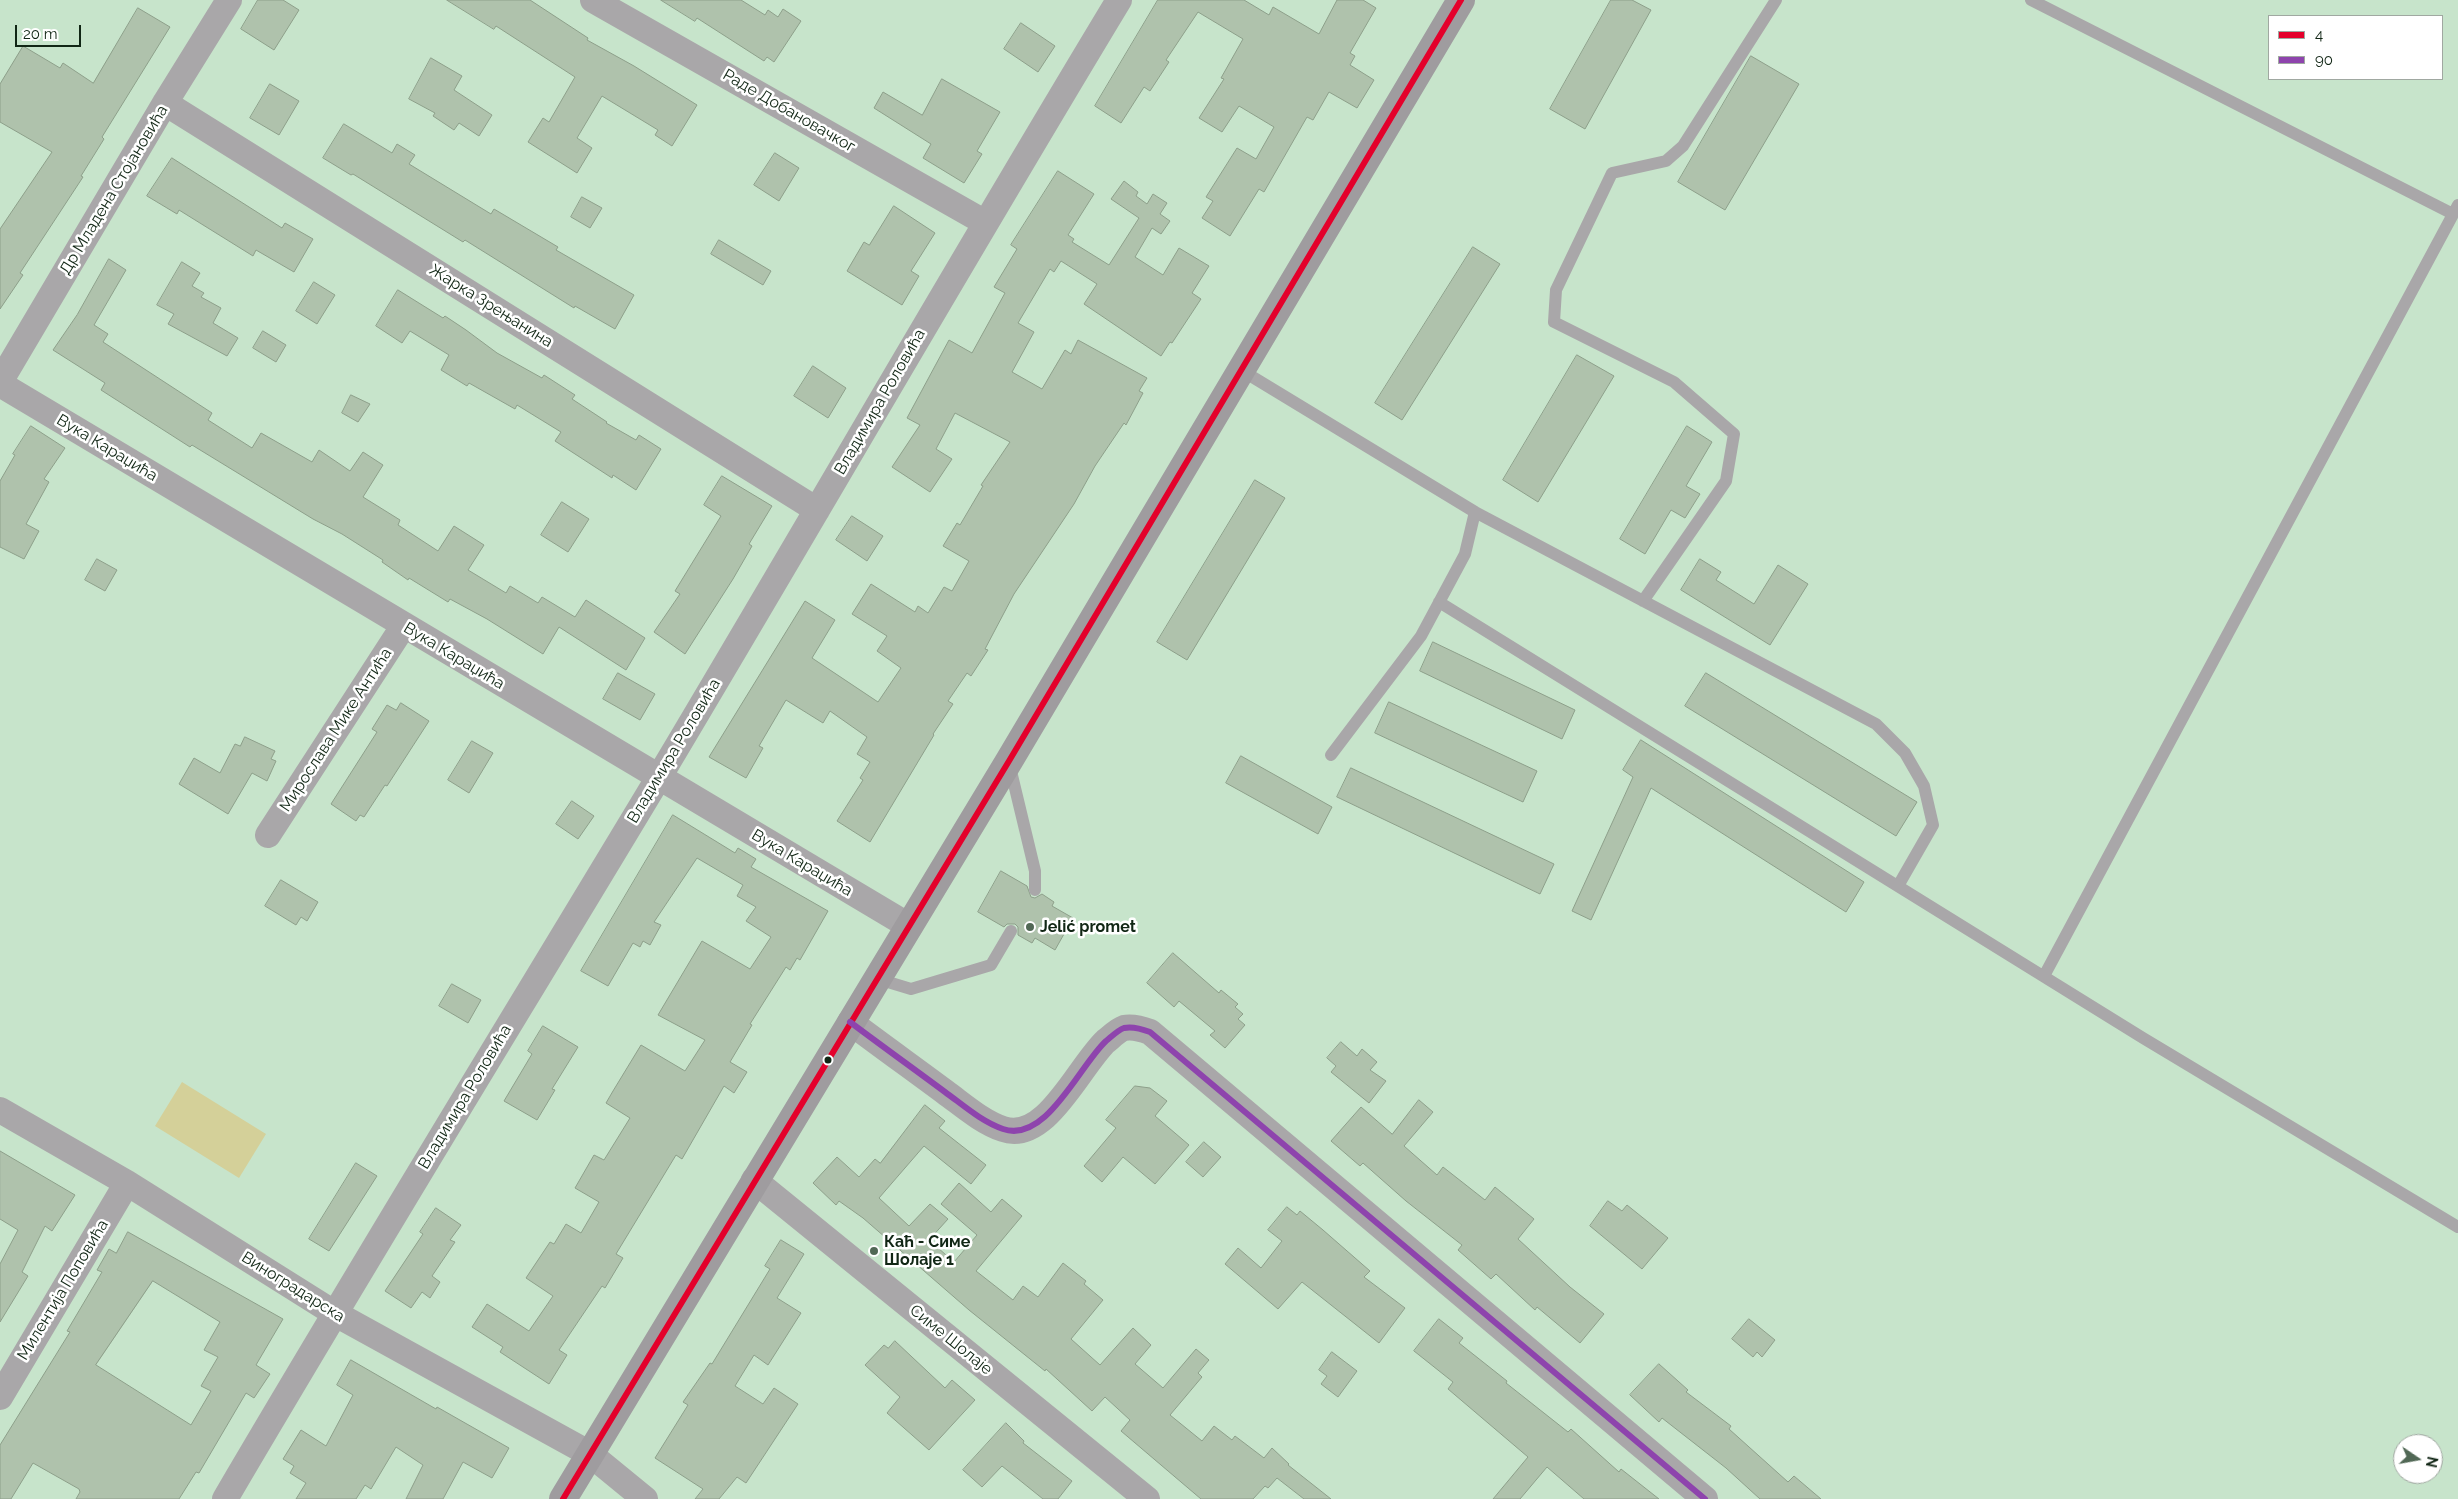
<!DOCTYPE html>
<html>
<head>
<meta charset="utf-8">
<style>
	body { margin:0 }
	#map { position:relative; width:2458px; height:1499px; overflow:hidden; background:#c7e4cb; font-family:Raleway,sans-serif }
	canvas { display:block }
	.legend { position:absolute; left:2268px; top:15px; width:175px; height:65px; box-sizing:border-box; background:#fff; border:1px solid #a0a8a1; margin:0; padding:6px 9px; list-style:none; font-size:15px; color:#112615 }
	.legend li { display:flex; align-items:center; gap:10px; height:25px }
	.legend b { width:25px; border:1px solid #a0a8a1 }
	.north { position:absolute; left:2393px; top:1434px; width:50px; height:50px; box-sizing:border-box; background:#fff; border:1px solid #a0a8a1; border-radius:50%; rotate:102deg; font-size:14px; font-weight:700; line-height:20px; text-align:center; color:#112615 }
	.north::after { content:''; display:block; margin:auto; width:18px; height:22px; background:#516855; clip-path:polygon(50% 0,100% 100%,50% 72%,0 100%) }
	.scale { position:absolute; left:15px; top:25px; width:66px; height:22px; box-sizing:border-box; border:2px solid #112615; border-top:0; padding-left:6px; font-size:15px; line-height:18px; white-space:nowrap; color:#112615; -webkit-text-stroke:4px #fff; paint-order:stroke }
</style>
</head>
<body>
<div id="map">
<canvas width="2458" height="1499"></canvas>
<ul class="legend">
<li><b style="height:6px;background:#e4002b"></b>4</li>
<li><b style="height:6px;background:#8e44ad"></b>90</li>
</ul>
<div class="north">N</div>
<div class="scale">20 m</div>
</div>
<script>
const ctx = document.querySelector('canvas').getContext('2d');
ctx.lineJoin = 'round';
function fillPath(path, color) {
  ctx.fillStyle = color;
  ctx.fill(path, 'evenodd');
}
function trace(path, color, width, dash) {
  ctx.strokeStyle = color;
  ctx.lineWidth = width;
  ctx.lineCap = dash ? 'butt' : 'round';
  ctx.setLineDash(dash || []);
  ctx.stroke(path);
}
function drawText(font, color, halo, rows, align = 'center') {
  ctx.font = font + ' Raleway,sans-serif';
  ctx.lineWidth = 5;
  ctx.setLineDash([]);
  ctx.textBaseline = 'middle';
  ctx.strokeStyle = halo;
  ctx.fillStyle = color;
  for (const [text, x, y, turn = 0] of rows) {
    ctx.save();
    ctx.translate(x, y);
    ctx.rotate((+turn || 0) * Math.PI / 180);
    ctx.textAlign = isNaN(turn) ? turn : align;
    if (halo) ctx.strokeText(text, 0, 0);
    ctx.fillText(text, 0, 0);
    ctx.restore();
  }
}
fillPath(new Path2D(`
	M182,1082L266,1134L239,1178L155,1126Z`), '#d4d099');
const building = new Path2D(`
	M258,0H283L299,10L274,50L241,29Z
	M447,0H530L588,38L587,40L634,66L697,105L672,146L655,135L658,130L602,96L577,138L592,148L577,173L528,142L543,118L549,122L575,77L496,26L494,29Z
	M661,0H741L765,15L768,10L778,17L783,9L801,21L774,62L767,57L764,61L697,18L695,21Z
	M1158,0H1244L1269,15L1273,7L1319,34L1337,0H1363L1376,8L1350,53L1355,56L1350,65L1374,80L1357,108L1329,92L1313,120L1307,117L1264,192L1259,189L1230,236L1202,218L1213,201L1206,197L1237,148L1256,159L1274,127L1239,106L1222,132L1199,118L1224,79L1221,78L1243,39L1198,12L1166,60L1169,62L1150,91L1144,87L1121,123L1095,106Z
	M1611,0H1632L1651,10L1585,129L1550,109Z
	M138,8L170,27L102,137L104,139L81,176L83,177L20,273L23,275L0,309V229L52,152L0,122V84L23,46L60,68L63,63L93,83Z
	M1021,23L1055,46L1038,72L1004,49Z
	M1751,56L1799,84L1725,210L1678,182Z
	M431,58L462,76L454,90L492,115L479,136L459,123L454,130L433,116L435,113L409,99Z
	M942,79L1000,112L977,151L982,154L964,183L923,158L931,144L874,108L883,92L922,115Z
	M270,84L299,101L279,135L250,118Z
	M344,124L392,153L397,144L415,155L409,164L491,214L494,209L558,247L556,250L634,295L615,329L575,306L574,308L465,240L463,242L353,174L351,175L323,158Z
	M775,153L799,168L779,201L754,185Z
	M172,158L282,228L285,223L313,239L294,272L256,250L253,256L179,210L177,214L147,196Z
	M1058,171L1094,194L1068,235L1074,239L1072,242L1109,265L1139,218L1111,199L1124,181L1138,192L1136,196L1147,204L1153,194L1167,203L1160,214L1170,221L1161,234L1152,228L1135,257L1163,275L1179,248L1209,266L1192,293L1201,299L1172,343L1170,342L1161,356L1084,304L1097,284L1061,261L1054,272L1050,269L1018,323L1034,332L1012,372L1042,389L1065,350L1071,354L1078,340L1147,378L1139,391L1143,393L1126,425L1124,423L1095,466L1074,504L1014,594L985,649L988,650L971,676L967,673L948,701L953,704L933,734L934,735L870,842L837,821L863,780L860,778L870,762L857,754L867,737L830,711L823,723L786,700L759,746L763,748L746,778L709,757L805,601L835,620L812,658L878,702L901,668L877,651L887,636L852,614L871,584L915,612L918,606L928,613L944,587L952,591L969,561L943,546L957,523L960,525L983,486L981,485L1010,442L955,413L936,449L952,459L930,492L892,467L920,425L907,418L949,340L972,353L1005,293L994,287L1017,249L1011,245Z
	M582,197L602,208L590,228L571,217Z
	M894,206L935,233L911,271L919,276L902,305L847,271L864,242L869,245Z
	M719,240L771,271L763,285L711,254Z
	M1473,247L1500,264L1402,420L1375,403Z
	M109,259L126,270L94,325L108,334L103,342L212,413L208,420L252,448L261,433L312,462L319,450L350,471L363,452L383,465L363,497L400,520L398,525L438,551L454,526L484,545L468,570L506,593L510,586L538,603L542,597L575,617L586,600L645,638L626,670L559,627L543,654L487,619L450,599L448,602L409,578L408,580L382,562L383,560L342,534L313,519L192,445L190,447L101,390L105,383L53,350L77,315Z
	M182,262L200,273L192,286L204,293L201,297L221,308L213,323L238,338L227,356L168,324L174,314L157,305Z
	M314,282L335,295L317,324L296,311Z
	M398,290L443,318L445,316L466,330L497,353L542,378L544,375L575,395L572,399L607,422L606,423L636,440L639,435L661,449L636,490L613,475L612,478L555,441L561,432L517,405L515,409L469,383L467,386L441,370L449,355L410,331L402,343L376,326Z
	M263,331L286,345L276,362L253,348Z
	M1577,355L1614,376L1538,502L1503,480Z
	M813,366L846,388L828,418L794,396Z
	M351,395L370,404L358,422L342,413Z
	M31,426L65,448L44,479L49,482L26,524L39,531L24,559L0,547V481L15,455L13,454Z
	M1687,426L1712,442L1686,486L1700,494L1685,518L1671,510L1645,554L1620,539Z
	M722,476L772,506L749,544L752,546L733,579L685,654L654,632L680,594L675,591L721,516L704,505Z
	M1255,480L1285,498L1187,660L1157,642Z
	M562,502L589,519L568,552L541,535Z
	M852,516L883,536L867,561L836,540Z
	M97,559L117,570L105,591L85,580Z
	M1700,559L1721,572L1716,580L1754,604L1778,565L1808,584L1770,645L1681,590Z
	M1433,642L1575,710L1562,739L1420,671Z
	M618,673L655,694L640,720L603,699Z
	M1706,673L1917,802L1896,836L1685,706Z
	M1389,702L1537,771L1523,802L1375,733Z
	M401,703L429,721L387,786L385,785L364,817L360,815L356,821L331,804L377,732L372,729L387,705L396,710Z
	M245,737L275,751L271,759L276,761L267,781L252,773L228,814L179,784L194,758L220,773L235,744L240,746Z
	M1641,740L1864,882L1846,912L1651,788L1591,920L1572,911L1633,777L1623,770Z
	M472,741L493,753L469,793L448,780Z
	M1241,756L1332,807L1318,834L1226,783Z
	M1351,768L1554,864L1540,894L1337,797Z
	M572,801L594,816L578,839L556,824Z
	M673,815L735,853L738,848L756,859L751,867L828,911L800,960L797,958L790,970L786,967L750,1024L752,1025L730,1062L747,1072L734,1093L724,1086L682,1159L676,1155L616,1254L623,1258L605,1288L602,1286L559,1350L567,1355L549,1384L500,1352L503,1347L472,1327L487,1304L529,1331L553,1296L526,1278L550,1242L554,1244L566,1224L581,1233L599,1202L575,1188L594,1155L604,1160L630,1118L606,1103L613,1091L641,1045L685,1071L705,1040L658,1015L702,941L750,969L771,937L746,921L756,907L737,896L743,885L697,858L654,922L661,925L650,945L643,941L640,947L633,943L608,986L581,971Z
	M1001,871L1027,886L1031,897L1035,898L1042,894L1054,902L1052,906L1073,918L1055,950L1035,938L1032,943L1018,935V927L1015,924H1007L1004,927L978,912Z
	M281,880L318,902L307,921L301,917L296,925L265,906Z
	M1173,953L1219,993L1221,990L1238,1004L1235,1007L1243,1014L1238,1019L1245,1025L1225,1048L1210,1035L1215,1031L1179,1001L1174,1007L1147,983Z
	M452,984L481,1000L468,1023L439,1006Z
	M543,1026L578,1047L552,1089L555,1090L537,1120L504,1101L532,1054L528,1051Z
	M1341,1042L1357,1056L1362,1049L1377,1062L1370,1070L1386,1081L1369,1103L1331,1072L1336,1066L1327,1058Z
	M1135,1086L1150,1088L1167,1101L1155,1116L1189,1145L1155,1184L1123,1157L1102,1182L1084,1166L1116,1128L1106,1120Z
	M1419,1100L1433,1112L1404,1146L1437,1175L1443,1167L1485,1200L1495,1187L1534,1219L1518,1239L1570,1287L1604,1314L1580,1343L1537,1307L1535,1310L1496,1274L1491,1279L1458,1250L1462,1245L1406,1201L1363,1163L1360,1166L1331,1141L1361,1107L1392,1134Z
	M925,1105L945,1121L939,1128L986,1165L971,1184L924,1146L879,1198L909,1226L930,1204L948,1219L929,1240L954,1262L977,1235L941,1204L959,1183L991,1212L1002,1199L1022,1216L976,1271L1013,1300L1023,1286L1038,1297L1063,1263L1086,1281L1084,1284L1103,1300L1071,1339L1100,1365L1133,1328L1151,1345L1135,1364L1163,1388L1196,1349L1209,1360L1198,1373L1202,1377L1170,1415L1202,1441L1214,1426L1232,1440L1235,1436L1264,1458L1272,1448L1289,1464L1288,1465L1331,1499H1304L1277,1478L1268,1488L1265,1486L1253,1499H1201L1121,1431L1130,1420L1105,1397L1092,1411L1046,1369L1045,1371L969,1310L863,1218L839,1201L836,1205L813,1183L837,1157L859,1177L875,1159L880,1163Z
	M1204,1142L1221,1157L1203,1177L1186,1162Z
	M0,1151L75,1195L52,1231L45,1226L22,1272L28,1276L0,1322V1264L18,1230L0,1219Z
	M356,1163L377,1176L329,1251L309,1239Z
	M1608,1201L1622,1211L1627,1205L1668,1238L1642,1269L1590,1226Z
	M1287,1207L1297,1215L1300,1211L1323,1230L1370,1271L1364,1277L1405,1308L1379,1343L1302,1282L1278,1309L1225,1264L1238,1248L1261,1268L1282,1241L1268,1230Z
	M436,1208L461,1225L450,1240L455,1242L432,1276L440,1282L430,1298L422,1292L411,1308L385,1291L423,1234L420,1232Z
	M128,1232L283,1319L256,1365L270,1374L254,1398L246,1393L199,1473L196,1472L179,1499H76L80,1492L79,1489L33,1463L11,1499H0V1445L70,1332L67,1331L102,1272L97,1270L109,1249L116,1253ZM153,1281L220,1322L204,1350L218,1357L201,1386L211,1391L191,1425L96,1365Z
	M781,1240L804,1254L777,1298L801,1313L768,1365L754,1355L735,1386L763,1404L774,1388L798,1404L746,1483L737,1477L719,1499H695L703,1489L655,1458L688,1405L683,1402L710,1363L712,1364L770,1269L765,1266Z
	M1439,1319L1463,1338L1459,1343L1507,1381L1506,1383L1568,1432L1571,1429L1619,1472L1621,1469L1659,1499H1584L1547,1467L1520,1499H1493L1528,1457L1448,1389L1453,1382L1414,1351Z
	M1749,1319L1775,1340L1762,1357L1757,1352L1753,1357L1732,1339Z
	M895,1341L945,1388L952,1380L975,1400L929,1450L887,1413L900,1397L865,1365L884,1345L888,1348Z
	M1332,1352L1357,1371L1338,1397L1321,1384L1327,1376L1319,1370Z
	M351,1360L436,1409L437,1407L509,1448L492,1478L463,1462L443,1499H406L423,1465L396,1447L371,1489L365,1485L356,1499H296L306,1483L290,1473L294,1466L283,1459L301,1430L326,1446L353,1395L337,1385Z
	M1659,1364L1688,1390L1686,1392L1731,1426L1729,1429L1788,1482L1794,1476L1821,1499H1760L1726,1468L1662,1418L1659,1422L1630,1395Z
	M1006,1423L1024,1441L1023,1443L1072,1481L1058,1499H1043L1002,1466L982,1487L963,1470Z`);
fillPath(building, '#afc2ac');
trace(building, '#8d9f8a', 1);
trace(new Path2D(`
	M2031,0L2453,214
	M1241,370L1475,512L1465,554L1421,636L1331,755
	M1475,512L1876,724L1905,753L1924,786L1933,825L1898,886
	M1643,601L1726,481L1734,434L1674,382L1554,322L1556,290L1612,173L1666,161L1683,146L1776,0
	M1439,602L2143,1038L2458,1227
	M1009,763L1035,871V890
	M2044,976L2458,205
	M878,979L911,989L991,965L1011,931`), '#a9a7a9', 12);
trace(new Path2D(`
	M593,0L984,222
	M165,103L817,510
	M0,382L165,103L229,0
	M0,384L909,926
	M268,835L404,625
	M850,1022C882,1046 914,1069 945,1092C963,1105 982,1122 1003,1129C1046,1144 1079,1066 1106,1041C1111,1037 1118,1030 1124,1028C1133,1026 1142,1029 1150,1032L1705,1499
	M0,1110L127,1183L334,1313L590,1454L645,1499
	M754,1180L1147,1499
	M0,1397L127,1183
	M225,1499C367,1257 514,1018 659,777C813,519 963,258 1119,0`), '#a9a7a9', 26);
trace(new Path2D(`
	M563,1499L1009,761L1461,0`), '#9f9c9f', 28);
trace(new Path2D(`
	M563,1499L1009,761L1461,0`), '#e4002b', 6);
trace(new Path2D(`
	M850,1022C882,1046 914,1069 945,1092C963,1105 982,1122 1003,1129C1046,1144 1079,1066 1106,1041C1111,1037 1118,1030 1124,1028C1133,1026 1142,1029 1150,1032L1705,1499`), '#8e44ad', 6);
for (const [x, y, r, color] of [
	[1030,927,5,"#516855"],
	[828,1060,4.5,"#112615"],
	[874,1251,5,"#516855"]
]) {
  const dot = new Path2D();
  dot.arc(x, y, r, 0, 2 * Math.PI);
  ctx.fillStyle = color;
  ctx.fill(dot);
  trace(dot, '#fff', 2);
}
drawText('16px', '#112615', '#fff', [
	["Раде Добановачког",789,111,30],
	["Др Младена Стојановића",114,190,-59],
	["Жарка Зрењанина",491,306,32],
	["Владимира Роловића",880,402,-60],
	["Вука Караџића",107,448,31],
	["Вука Караџића",454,656,31],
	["Мирослава Мике Антића",336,730,-57],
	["Владимира Роловића",674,751,-59],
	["Вука Караџића",802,863,31],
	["Владимира Роловића",465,1097,-59],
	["Виноградарска",293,1287,32],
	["Милентија Поповића",63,1290,-59],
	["Симе Шолаје",951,1340,39]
]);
drawText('bold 16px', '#112615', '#fff', [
	["Jelić promet",1040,927],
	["Каћ - Симе",884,1242],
	["Шолаје 1",884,1260]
], 'left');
</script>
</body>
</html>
